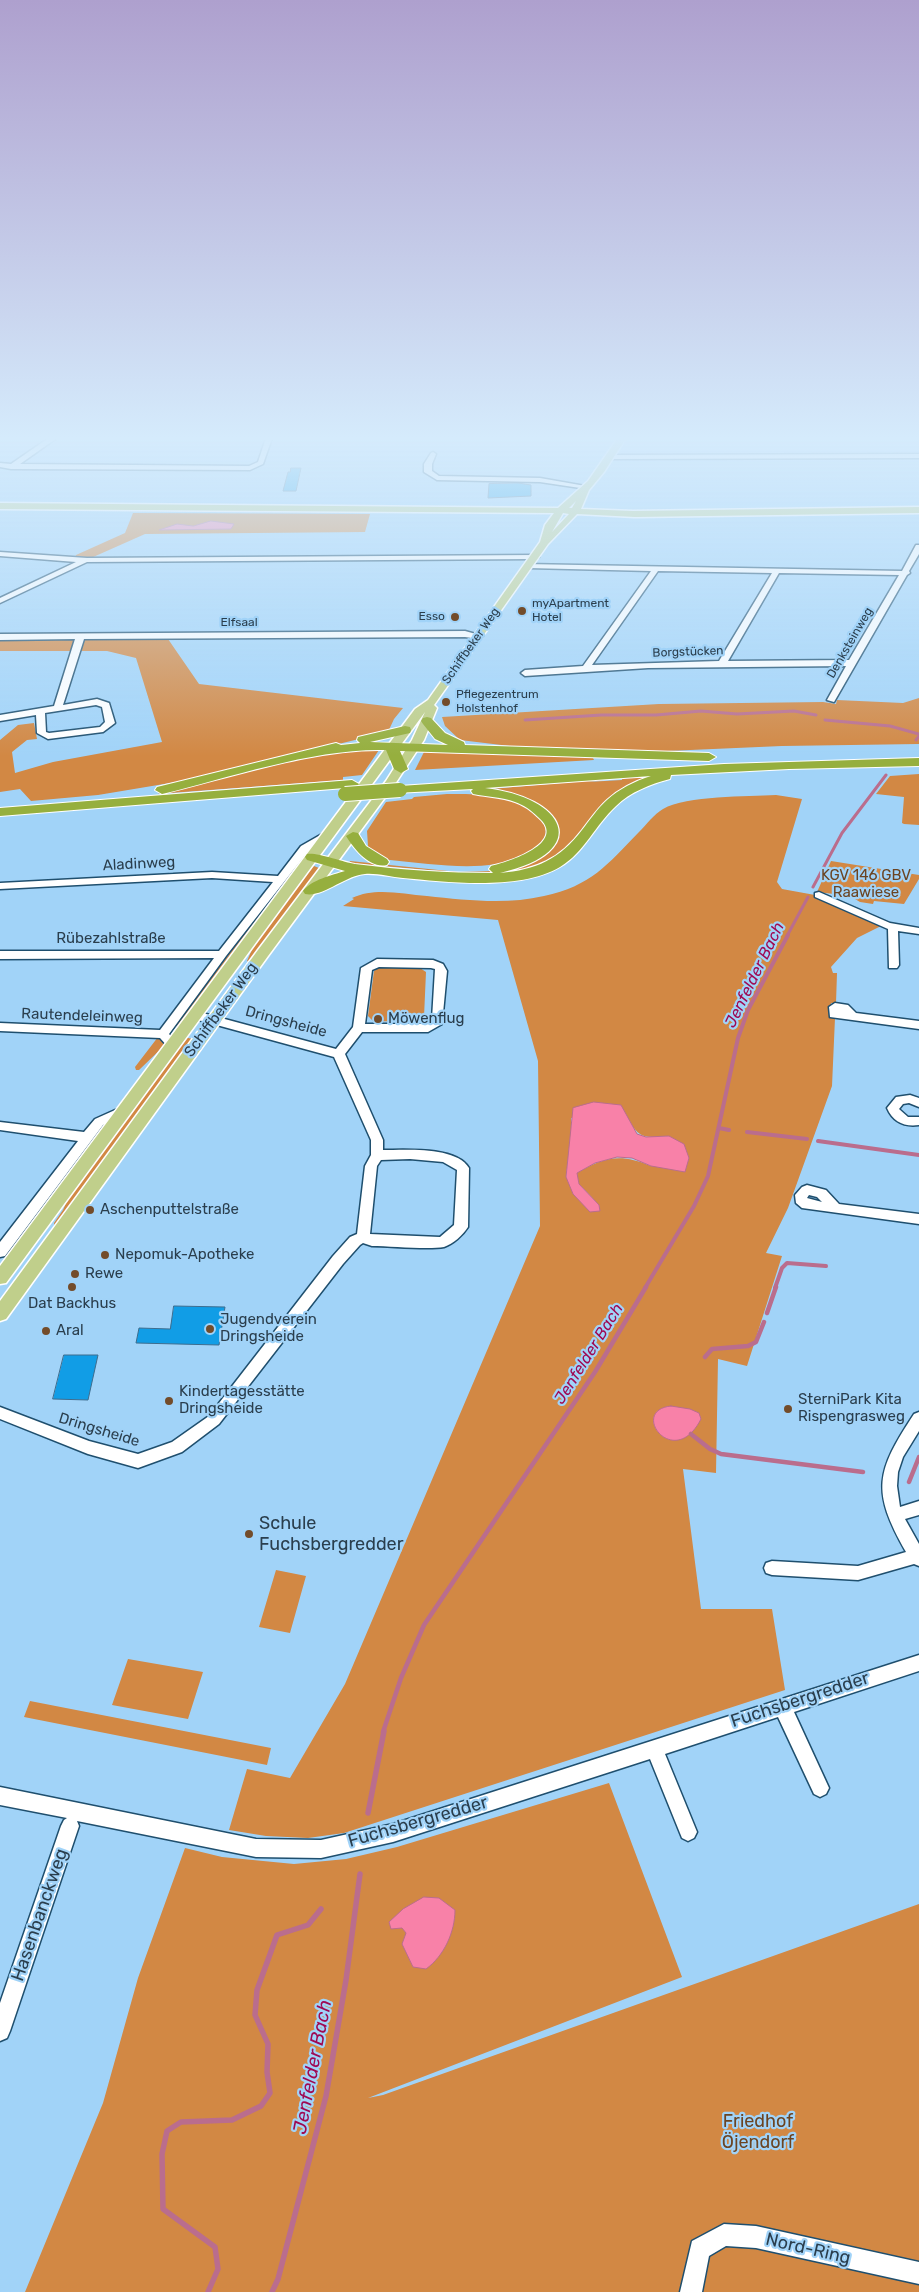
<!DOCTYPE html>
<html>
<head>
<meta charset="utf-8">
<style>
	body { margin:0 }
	canvas { display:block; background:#a1d3f8 }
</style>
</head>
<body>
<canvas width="919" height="2292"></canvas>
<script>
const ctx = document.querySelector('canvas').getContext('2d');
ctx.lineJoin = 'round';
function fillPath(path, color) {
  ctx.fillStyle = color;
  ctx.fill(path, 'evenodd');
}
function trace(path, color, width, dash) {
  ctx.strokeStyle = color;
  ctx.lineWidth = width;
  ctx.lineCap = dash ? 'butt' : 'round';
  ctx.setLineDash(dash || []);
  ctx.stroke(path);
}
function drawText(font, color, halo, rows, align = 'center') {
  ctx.font = font + ' Rubik,sans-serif';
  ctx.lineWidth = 4.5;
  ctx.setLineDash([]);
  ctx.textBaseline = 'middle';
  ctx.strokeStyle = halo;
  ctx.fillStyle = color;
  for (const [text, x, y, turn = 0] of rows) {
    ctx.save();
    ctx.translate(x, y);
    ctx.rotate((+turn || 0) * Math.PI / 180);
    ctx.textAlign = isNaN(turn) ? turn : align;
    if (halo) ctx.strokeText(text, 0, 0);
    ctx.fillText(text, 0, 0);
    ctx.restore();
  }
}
fillPath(new Path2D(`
	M133,513L370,514L365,532L145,534L91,558H75L76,555L125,533Z
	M168,639L199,684L403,708L394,719L388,732L194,779L98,795L31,801L20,789L0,792V740L18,725L34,723L37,739L27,740L12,752L15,773L53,762L162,742L136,658L107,651H0V640Z
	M919,698V744L782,746L644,752L518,747L460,740L445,726L442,717L659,704L823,702L836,704L837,700L903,703Z
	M346,750H379L362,775L343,777V780L157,794L325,753Z
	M424,752L592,756L594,760L415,770Z
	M919,774V825L904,824L902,823L904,797L876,794L890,776Z
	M650,776L642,780L564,853L523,872L473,874L349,863L350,861L458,872L490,871L500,870L552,846L544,810L531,801L490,789L620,778L587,782L622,780V778Z
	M447,794C478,794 513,793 537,816C543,821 548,828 545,836C543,844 532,853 524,857C482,873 434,864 390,860L383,859L365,848L368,846L367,831L386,802L412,799L414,797Z
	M776,795L802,799L777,882L782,889L815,895L881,926L857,938L831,967L833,973H837L836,1003H831V1017L835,1018L832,1086L788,1208L766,1253L782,1256L747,1366L718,1359L716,1473L683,1469L701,1609H772L785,1690L344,1833L308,1838L266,1836L229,1830L247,1769L290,1778L345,1684L540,1226L538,1061L498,920L343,906L354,899L352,898C375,887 402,894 427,896C465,900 506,905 544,896C591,886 607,865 639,832C646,825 654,814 663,809C687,795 747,797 776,795ZM571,1118L629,1121C641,1141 648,1137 669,1136L651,1166C620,1153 605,1157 576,1173L579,1184L599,1205L566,1177L571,1136Z
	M310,847H313L178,1027L175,1026Z
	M831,861L919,875V879L904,904L874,901L873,904L860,902L850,896L817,892Z
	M314,866L319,868L249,962L247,961L256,940L308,869Z
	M380,967L420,968L426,972L424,1017L415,1022L373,1021L368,1016L374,971Z
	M158,1037L165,1045L139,1070H136L135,1067Z
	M185,1037L192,1039L55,1228L54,1223L63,1210L71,1191Z
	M103,1122L108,1123L10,1252L6,1251Z
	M276,1570L306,1576L290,1633L259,1627Z
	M128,1659L203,1672L188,1719L112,1705Z
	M30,1701L271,1748L267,1765L24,1717Z
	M609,1783L682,1977L368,2098L383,2095L919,1904V2292H25L103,2103L138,1978L185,1848L222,1857L294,1864L346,1859L397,1847Z`), '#d28844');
const water = new Path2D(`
	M211,521L234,524L231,529L159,530L177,524L193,526Z
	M594,1102L621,1105L637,1134L646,1137L669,1136L684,1144L689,1158L685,1172L651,1166L632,1158L617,1157L595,1163L577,1173L579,1184L599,1205L600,1211L590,1212L573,1194L566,1177L573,1108Z
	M671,1406L690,1409L699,1413L701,1419C674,1472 628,1410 671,1406Z
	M424,1897L439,1898L455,1910C455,1932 444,1956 426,1969L413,1967L402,1944L406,1933L402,1928L391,1929L389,1922L403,1909Z`);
fillPath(water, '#f881a8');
trace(water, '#ba6d8d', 1);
trace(new Path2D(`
	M525,720L601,715H656L701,711L737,714L794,711L816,715
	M825,720L890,726L919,734
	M916,740L919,736
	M813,887L842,833L886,775
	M787,936L808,897`), '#ba6d8d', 3);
trace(new Path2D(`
	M719,1128L729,1130
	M747,1132L807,1139
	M818,1141L919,1155
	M645,1288L694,1206L708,1176L738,1038L748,1010L788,935
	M775,1288L782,1268L787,1263L826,1266`), '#ba6d8d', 4);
trace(new Path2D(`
	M767,1313L776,1287
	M705,1357L712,1349L748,1346L756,1342L764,1322
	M691,1434L710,1449L721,1454L863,1472
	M909,1482L919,1457
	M383,1732L401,1678L424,1625L595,1372L646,1287`), '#ba6d8d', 4.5);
trace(new Path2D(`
	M368,1813L384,1731
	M208,2292L218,2269L215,2247L163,2209L162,2154L167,2131L181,2122L232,2120L261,2106L270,2093L267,2072L268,2044L255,2015L257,1990L277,1935L308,1925L321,1909
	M272,2292L278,2279L326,2096L346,1980L360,1874`), '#ba6d8d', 5.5);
const building = new Path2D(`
	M291,468H301L296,491H283L288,472H290Z
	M518,483L531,485V496L488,498L489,484Z
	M174,1306L225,1307L219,1345L136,1343L139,1328L170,1329Z
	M64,1355H98L88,1400L53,1399Z`);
fillPath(building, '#119de6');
trace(building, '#3e6d8e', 1);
const minor = new Path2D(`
	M53,435H61L20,464L249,466L258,462L266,438L264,435H271L272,438L263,464L250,470L11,469L0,467V463L11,464Z
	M433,452L436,454L432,464V471L439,476L540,478L591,487L587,489L540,482L437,480L424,472V464L431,453Z
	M919,454V458L609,459L606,457L609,455Z
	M916,545H919V554L909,571L910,573L907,575L834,702L827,700L846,666L648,668L525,676L521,673L525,670L583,666L651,571L528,568L524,566L525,564L902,571ZM658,571L772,573L719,661L592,665ZM779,573L899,575L849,660L728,661Z
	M0,552L87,558L535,555L539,557L535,559L87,562L0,603V598L76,562L0,556Z
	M465,631L483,636L479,639L465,637L84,639L63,705L97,699L109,703L115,723L103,732L48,739L37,733L36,715L0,721V715L54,706L75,639L0,640V634ZM96,705L102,707L105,722L100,727L49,733L46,732L45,713Z
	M329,830L334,833L333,835L309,850L226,956L169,1034L179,1045L177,1048H169L160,1038L0,1031V1023L160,1030L214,958L0,959V951H219L273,882L212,878L0,889V883L212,872L278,876L301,846Z
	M819,892L890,923L919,928V934L898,931L899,965L897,968H889L888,929L815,897V893Z
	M377,959L433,960L443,964L447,971L442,1024L428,1032H362L345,1054L383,1140V1150C405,1150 456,1146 469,1168L468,1227C463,1235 453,1244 444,1247C428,1250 390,1246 372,1246L363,1243L360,1245L343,1264L219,1424L182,1452L138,1468L88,1454L0,1419V1407L89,1441L138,1454L172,1442L209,1416L333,1256L350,1237L357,1234L365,1166L371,1155V1140L334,1057L191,1018L189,1015L195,1011L336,1049L353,1027L361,968ZM379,967L431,968L435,969L432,1019L426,1024H365L372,970ZM410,1159L443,1162L457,1170L454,1225L440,1237L370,1234L377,1166L381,1160Z
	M835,1003L848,1005L856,1013L919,1021V1029L830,1017L829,1007Z
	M910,1095L919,1098V1107L909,1103L903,1104L899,1109L908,1117H919V1125C904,1127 893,1122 887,1108L896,1097Z
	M124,1106L128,1107L130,1110L128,1113L103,1125L5,1256L0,1257V1242L78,1141L0,1130V1122L84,1132L95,1119Z
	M807,1185L826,1190L839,1204L919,1214V1224L802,1208L796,1203L795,1195L802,1187ZM809,1195L817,1197L822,1202L807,1198Z
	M919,1412V1431L903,1457L898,1472L897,1486L900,1507L919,1501V1515L905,1519L919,1544V1566L914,1564L858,1580L772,1575L766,1573L764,1568L766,1563L772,1561L858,1566L906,1552C871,1490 876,1472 914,1414Z
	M919,1655V1671L794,1712L829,1788L826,1794L820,1797L814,1794L778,1717L665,1754L697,1832L694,1838L688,1841L682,1838L650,1759L393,1842L321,1858L256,1857L77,1821L79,1826L10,2031L7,2038L0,2041V2003L61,1826L64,1820L67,1818L0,1805V1787L256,1839L321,1840L393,1824Z
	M724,2224L756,2226L919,2262V2284L756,2248L726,2246L709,2256L702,2292H680L692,2241Z`);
const major = new Path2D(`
	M620,435H628L604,472L589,490L581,509L633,511L919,507V513L635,517L577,514L548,544L434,705L437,708L424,740L395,784L268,956L6,1319L0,1321V1301L258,950L386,781L412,740L425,712L6,1283L0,1284V1266L415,709L428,700L540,542L545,525L554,513L0,509V503L558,508L588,481ZM576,501L572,508H568H569ZM563,513L569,514L552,532Z`);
const highway = new Path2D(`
	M427,717L431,718L445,733L464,742L465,745L709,753L716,757L709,761L400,751L408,769L401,773L394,769L386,750C315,748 232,777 162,794L155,790L157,787L336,743L341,745L360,743L357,740L358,737L405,726L410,727L411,730L410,733L370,742L448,745L435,739L423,724L421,721L423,718Z
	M919,758V766L789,769L671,775L670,779C651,784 630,792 616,806C595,825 585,852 560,867C520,891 447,882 403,878C391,877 377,873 365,874C346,875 322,898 305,894L303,891C311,880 332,875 345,871L307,860L305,857L307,854C316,852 343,862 355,864C401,870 447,873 493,873L489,869L491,866C508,862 569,843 538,817C531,810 524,805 515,802C502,797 487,797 473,794L471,791L473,789L395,793L393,790L400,786L724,764ZM651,776C635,781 619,789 607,800C597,809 590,820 582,830C560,859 536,870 500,873C595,851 564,797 485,788Z
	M352,780L359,784L357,787L0,816V808Z
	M353,832L358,833L366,846L387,859L389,862L387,865C370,869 354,849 346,836Z`);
trace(minor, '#1f4f6e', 3);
trace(major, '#fff', 3);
trace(highway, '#fff', 2);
fillPath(minor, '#fff');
fillPath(major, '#c0cf8b');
fillPath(highway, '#96af3e');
const highwayBridge = new Path2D(`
	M345,794L400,790`);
trace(highwayBridge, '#fff', 16, []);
trace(highwayBridge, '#96af3e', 14);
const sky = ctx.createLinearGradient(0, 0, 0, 756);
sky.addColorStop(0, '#aea0ce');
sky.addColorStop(0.58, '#d5ebfc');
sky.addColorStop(1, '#d5ebfc00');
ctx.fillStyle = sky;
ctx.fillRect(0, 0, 919, 756);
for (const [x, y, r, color] of [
	[522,611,5,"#734c2a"],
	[455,617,5,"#734c2a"],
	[446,702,5,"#734c2a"],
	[378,1019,5,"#734c2a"],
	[90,1210,5,"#734c2a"],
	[105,1255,5,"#734c2a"],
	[75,1274,5,"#734c2a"],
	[72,1287,5,"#734c2a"],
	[210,1329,5,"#734c2a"],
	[46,1331,5,"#734c2a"],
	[169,1401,5,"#734c2a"],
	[788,1409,5,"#734c2a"],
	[249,1534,5,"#734c2a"]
]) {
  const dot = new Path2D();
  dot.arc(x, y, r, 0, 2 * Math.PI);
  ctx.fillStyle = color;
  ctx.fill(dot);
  trace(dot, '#a1d3f8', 2);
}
drawText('12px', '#2a3e4d', '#a1d3f8', [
	["myApartment",532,604],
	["Hotel",532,618],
	["Esso",445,617,"right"],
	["Pflegezentrum",456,695],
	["Holstenhof",456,709]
], 'left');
drawText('12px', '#2a3e4d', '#a1d3f8', [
	["Elfsaal",239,623],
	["Denksteinweg",850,643,-60],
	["Schiffbeker Weg",471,646,-55],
	["Borgstücken",688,652,-2]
]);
drawText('15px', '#2a3e4d', '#a1d3f8', [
	["Aladinweg",139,864,-3],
	["Rübezahlstraße",111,939],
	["Schiffbeker Weg",221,1010,-54],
	["Rautendeleinweg",82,1016,2],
	["Dringsheide",286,1022,15],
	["Dringsheide",99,1430,17]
]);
drawText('15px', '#6b4422', '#a1d3f8', [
	["KGV 146 GBV",866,876],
	["Raawiese",866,893]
]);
drawText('15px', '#2a3e4d', '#a1d3f8', [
	["Möwenflug",388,1019],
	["Aschenputtelstraße",100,1210],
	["Nepomuk-Apotheke",115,1255],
	["Rewe",85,1274],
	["Dat Backhus",72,1304,"center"],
	["Jugendverein",220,1320],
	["Dringsheide",220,1337],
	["Aral",56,1331],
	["Kindertagesstätte",179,1392],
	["Dringsheide",179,1409],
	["SterniPark Kita",798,1400],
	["Rispengrasweg",798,1417]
], 'left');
drawText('italic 16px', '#9f0952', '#a1d3f8', [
	["Jenfelder Bach",755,975,-64],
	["Jenfelder Bach",589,1354,-58]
]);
drawText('18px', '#2a3e4d', '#a1d3f8', [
	["Schule",259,1524],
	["Fuchsbergredder",259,1545]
], 'left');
drawText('18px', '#2a3e4d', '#a1d3f8', [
	["Fuchsbergredder",800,1700,-18],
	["Fuchsbergredder",418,1822,-16],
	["Hasenbanckweg",40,1915,-71],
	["Nord-Ring",808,2249,13]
]);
drawText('18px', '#6b4422', '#a1d3f8', [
	["Friedhof",758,2122],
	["Öjendorf",758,2143]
]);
drawText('italic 19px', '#9f0952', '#a1d3f8', [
	["Jenfelder Bach",313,2067,-79]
]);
</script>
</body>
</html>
